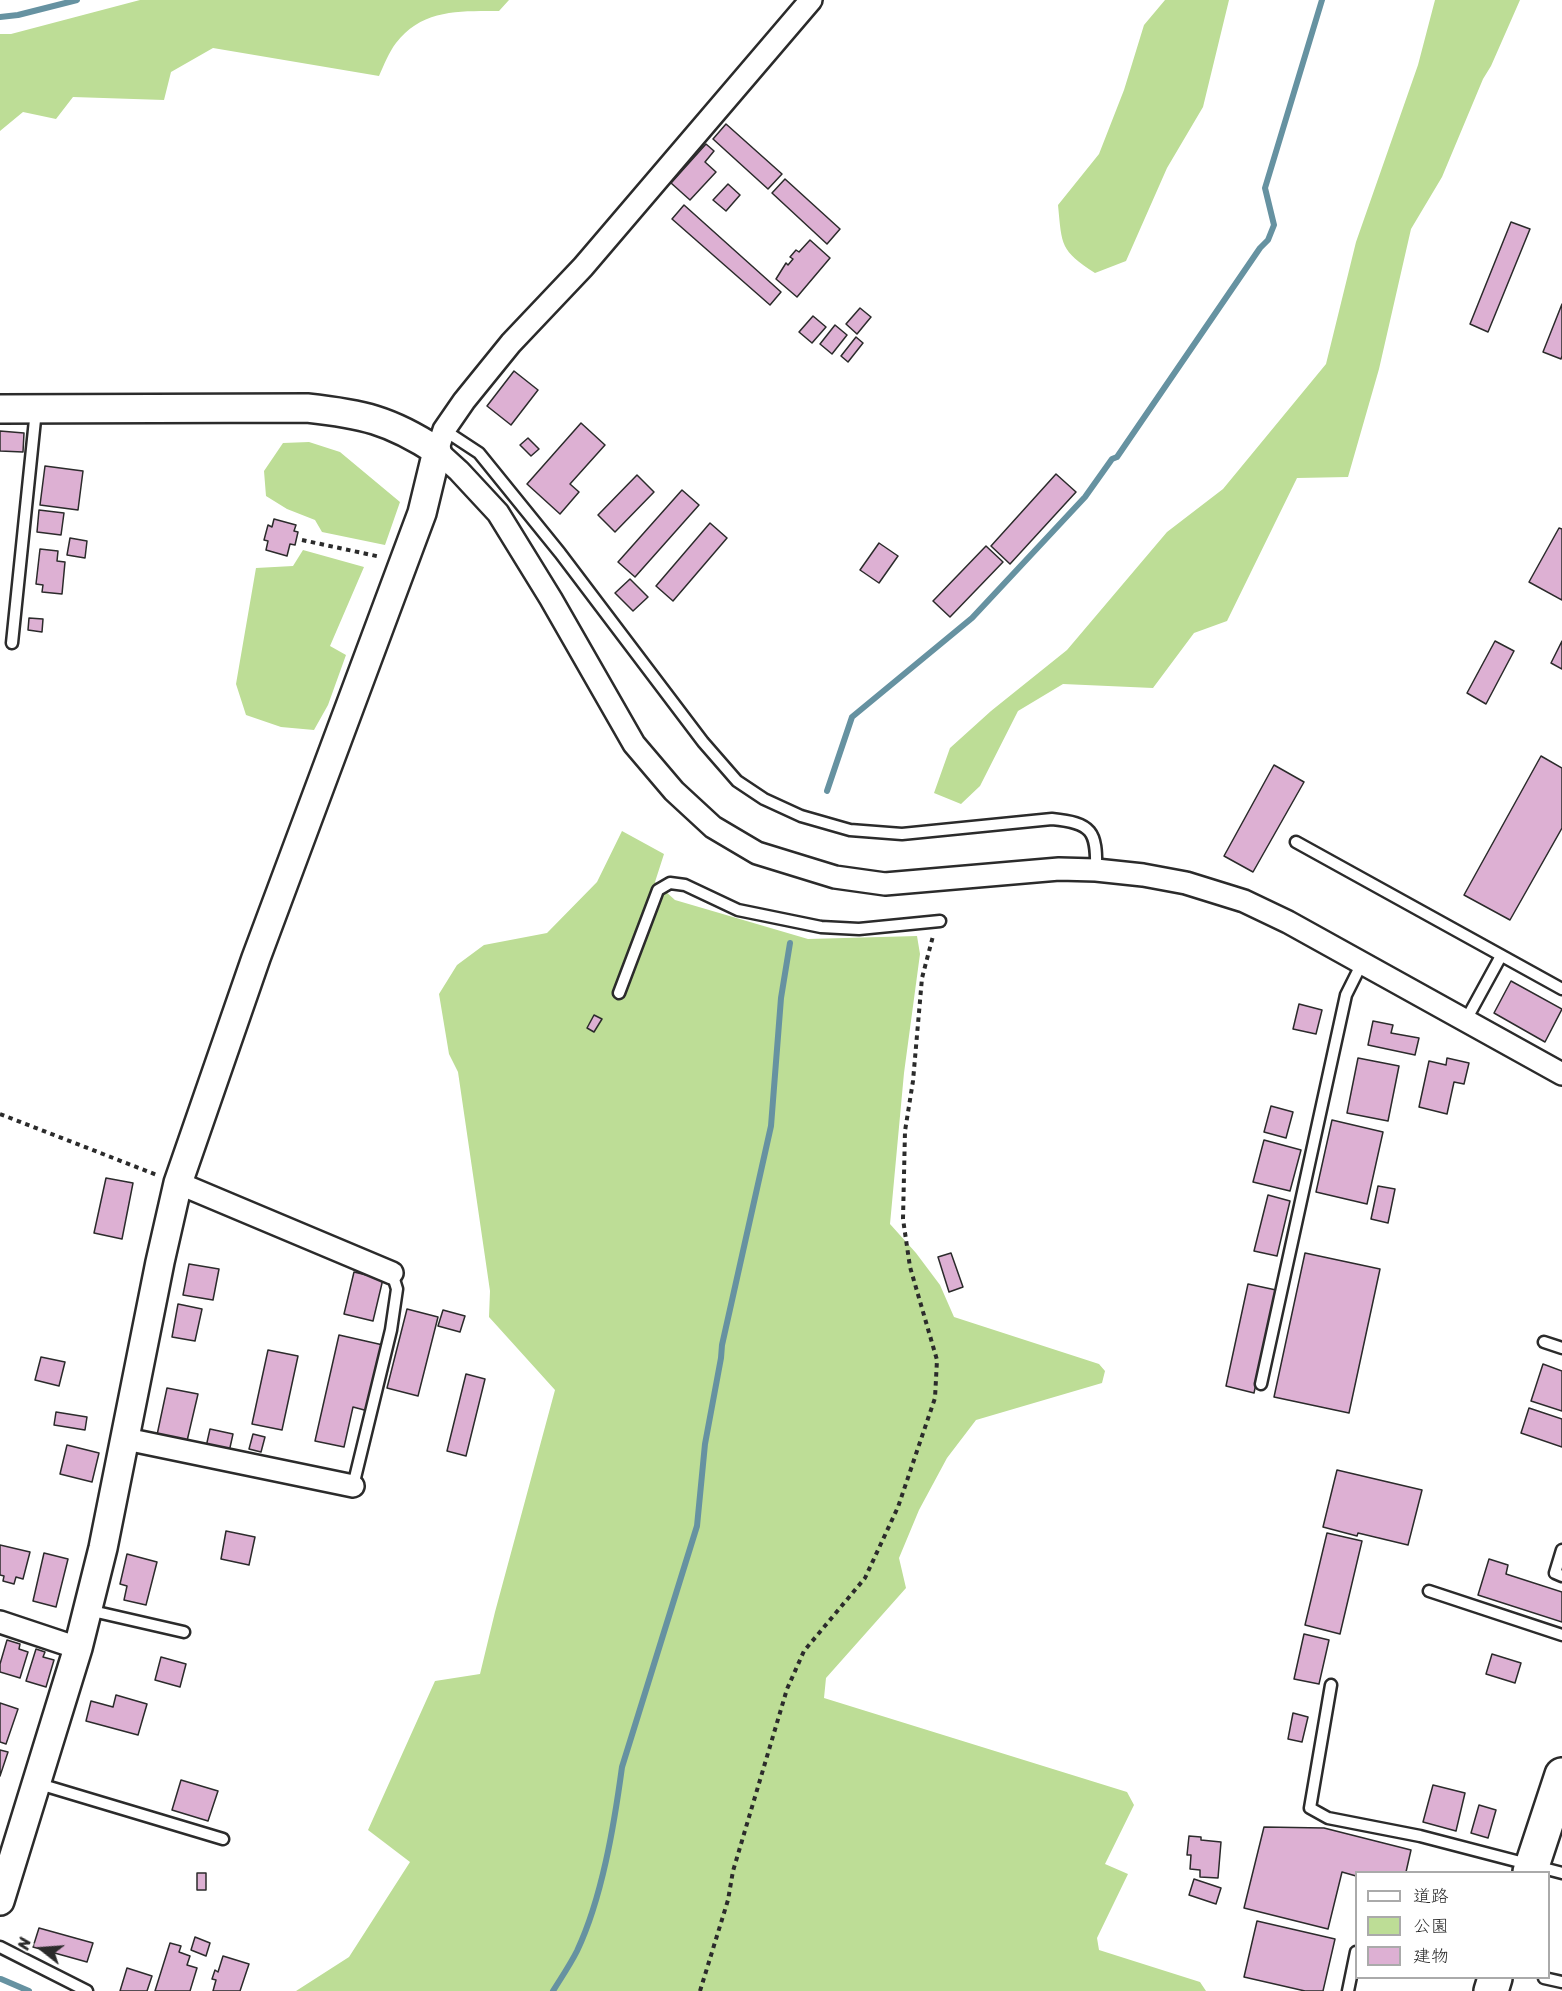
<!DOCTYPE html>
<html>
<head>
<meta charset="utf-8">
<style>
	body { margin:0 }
	#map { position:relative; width:1562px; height:1991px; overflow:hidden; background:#fff; font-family:Sriracha,"Klee One",sans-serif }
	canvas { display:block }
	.legend { position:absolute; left:1355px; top:1871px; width:195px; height:108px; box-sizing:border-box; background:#fff; border:2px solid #aaa; margin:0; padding:8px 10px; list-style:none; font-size:18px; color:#2b2b2b }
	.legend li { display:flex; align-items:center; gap:12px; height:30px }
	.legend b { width:30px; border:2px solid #aaa }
	.north { position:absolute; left:12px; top:1919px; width:60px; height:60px; -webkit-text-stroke:4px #fff; paint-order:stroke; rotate:287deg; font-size:16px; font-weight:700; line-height:24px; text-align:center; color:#2b2b2b }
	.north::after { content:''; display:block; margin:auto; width:21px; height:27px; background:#2b2b2b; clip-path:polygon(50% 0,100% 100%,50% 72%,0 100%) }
</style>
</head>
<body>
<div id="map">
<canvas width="1562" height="1991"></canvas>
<ul class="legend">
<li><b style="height:8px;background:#fff"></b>道路</li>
<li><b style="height:16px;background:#bddd96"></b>公園</li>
<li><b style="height:16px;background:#ddb0d3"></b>建物</li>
</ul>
<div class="north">N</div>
</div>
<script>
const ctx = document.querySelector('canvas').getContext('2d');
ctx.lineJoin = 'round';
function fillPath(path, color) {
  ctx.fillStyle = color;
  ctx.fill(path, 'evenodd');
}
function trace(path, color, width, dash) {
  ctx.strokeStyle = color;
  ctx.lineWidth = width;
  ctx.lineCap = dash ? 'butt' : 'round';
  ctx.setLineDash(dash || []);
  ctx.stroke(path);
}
fillPath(new Path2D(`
	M140,0H509L499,11C460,11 422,9 396,43C389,52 384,65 379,76L213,48L171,72L164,100L73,97L56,119L23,112L0,131V34H11Z
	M1165,0H1229L1203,107L1167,168L1126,261L1095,273C1060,250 1062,246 1058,205L1099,154L1124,90L1144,25Z
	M1435,0H1520L1491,66L1483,79L1442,177L1411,229L1379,369L1348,477L1297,478L1227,621L1194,633L1153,688L1063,684L1018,711L980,786L961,804L934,793L950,748L991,711L1067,650L1167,532L1223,489L1326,364L1356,242L1418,65Z
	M309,442L340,452L400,502L385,545L322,532L315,520L287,509L266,496L264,471L283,443Z
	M303,550L364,567L330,646L346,655L328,705L314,730L281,727L246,715L236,684L256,568L293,566Z
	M622,831L664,854L655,882L675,900L808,939L917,936L920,954L904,1073L890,1224L916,1253L940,1285L954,1317L1099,1364L1105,1371L1102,1383L976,1420L947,1458L919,1510L899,1558L906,1588L826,1678L824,1698L1127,1792L1134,1805L1105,1864L1128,1874L1097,1938L1099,1950L1200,1982L1206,1991H296L349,1957L410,1862L368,1830L435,1681L480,1674L495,1612L555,1390L489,1317L490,1291L458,1072L449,1054L439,994L457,965L484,945L547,933L597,882Z`), '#bddd96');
trace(new Path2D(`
	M0,17L18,15L77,0
	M827,791L852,717L972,618L1085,497L1112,459L1117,457L1260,248L1268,240L1274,225L1265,188L1322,0
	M1,1979L29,1991
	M553,1991C561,1978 570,1965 577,1951C602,1898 614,1826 622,1767L697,1526L705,1444L721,1358L722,1345L771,1126L781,998L790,943`), '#6692a1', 6);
const building = new Path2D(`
	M726,124L782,174L768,189L713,139Z
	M706,144L714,151L705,162L716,172L690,200L671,183Z
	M785,179L840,229L827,244L772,193Z
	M728,184L740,195L726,211L713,200Z
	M684,205L781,292L770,305L672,219Z
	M1511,222L1530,229L1488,332L1470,324Z
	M810,240L830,258L797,297L776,279L786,263L788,265L793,259L790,257L796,250L799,252Z
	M1562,304V356L1561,359L1543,352Z
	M860,308L871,317L857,334L846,324Z
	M813,316L826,327L812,343L799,332Z
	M835,325L847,335L832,354L820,344Z
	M856,337L863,343L848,362L841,356Z
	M514,371L538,390L511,425L487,406Z
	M581,423L605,445L570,484L579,492L560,514L527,484Z
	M0,431L24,433L23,452L0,451Z
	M528,438L539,449L531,456L520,445Z
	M45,466L83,471L78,510L40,505Z
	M1056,474L1076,492L1010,564L991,546Z
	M637,475L654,492L615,532L598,515Z
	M682,490L699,505L635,577L618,562Z
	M39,510L64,513L61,535L37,532Z
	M274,519L296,525L294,531L298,532L295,545L290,544L287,556L266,550L268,541L264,540L268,525L272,527Z
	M710,523L727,538L673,601L656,586Z
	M1559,528L1562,529V600L1529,582Z
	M70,538L87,541L85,558L67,555Z
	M879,543L898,556L879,583L860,570Z
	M986,546L1003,562L950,617L933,601Z
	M40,549L58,551L57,561L65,562L62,594L42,592L43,585L36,584Z
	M630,579L648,597L633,611L615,593Z
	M29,618L43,619L42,632L28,630Z
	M1495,641L1514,651L1486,704L1467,693Z
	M1562,641V669L1551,663Z
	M1541,756L1562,768V828L1510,920L1464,895Z
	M1274,765L1304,782L1253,872L1224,856Z
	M1511,981L1562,1009L1545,1042L1494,1013Z
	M1299,1004L1322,1010L1316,1034L1293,1029Z
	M594,1015L602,1019L594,1032L587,1028Z
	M1373,1021L1393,1025L1391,1033L1419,1038L1415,1055L1368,1045Z
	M1358,1058L1399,1066L1388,1121L1347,1113Z
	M1447,1058L1469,1063L1464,1084L1454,1082L1447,1114L1419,1107L1429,1061L1446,1065Z
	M1271,1106L1293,1112L1286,1138L1264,1132Z
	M1332,1120L1383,1132L1367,1204L1316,1192Z
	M1264,1140L1301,1150L1290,1191L1253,1182Z
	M106,1178L133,1183L122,1239L94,1233Z
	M1378,1186L1395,1189L1388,1223L1371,1219Z
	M1268,1195L1290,1201L1277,1256L1254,1251Z
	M951,1253L963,1287L949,1292L938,1257Z
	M1305,1253L1380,1269L1349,1413L1274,1397Z
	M189,1264L219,1269L213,1300L183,1295Z
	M354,1272L383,1279L373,1321L344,1314Z
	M1248,1284L1276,1290L1254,1393L1226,1386Z
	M178,1304L202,1309L195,1341L172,1337Z
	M407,1309L438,1317L418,1396L387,1388Z
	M443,1310L465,1316L460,1332L438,1326Z
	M339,1335L383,1345L368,1411L353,1407L344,1447L315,1441Z
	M268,1350L298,1356L282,1430L252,1424Z
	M41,1357L65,1362L59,1386L35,1380Z
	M1543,1364L1562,1371V1411L1531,1401Z
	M466,1374L485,1379L466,1456L447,1451Z
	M167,1388L198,1394L187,1441L157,1435Z
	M1529,1408L1562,1419V1447L1521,1433Z
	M56,1412L87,1417L85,1430L54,1425Z
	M210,1429L233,1434L229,1452L206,1447Z
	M253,1434L265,1437L261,1452L249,1449Z
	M67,1445L99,1453L92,1482L60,1474Z
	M1337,1470L1422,1490L1408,1545L1358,1533L1357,1536L1323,1527Z
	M226,1531L255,1537L249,1565L221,1559Z
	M1327,1533L1362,1541L1340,1634L1305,1625Z
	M0,1545L30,1552L23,1579L16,1577L14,1584L3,1581L4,1576L0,1575Z
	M44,1553L68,1559L56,1607L33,1601Z
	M127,1554L157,1562L146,1605L124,1600L127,1586L120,1584Z
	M1489,1559L1508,1565L1506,1574L1562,1592V1622L1478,1595Z
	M1304,1634L1329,1640L1319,1684L1294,1679Z
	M7,1640L20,1644L19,1649L28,1652L20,1678L0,1672V1664Z
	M36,1649L45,1652L43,1657L54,1660L46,1687L26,1681Z
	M1492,1654L1521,1663L1515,1683L1486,1674Z
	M161,1657L186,1664L180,1687L155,1680Z
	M116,1695L147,1704L138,1735L86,1721L91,1701L113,1707Z
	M0,1703L18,1709L6,1744L0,1742Z
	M1293,1713L1308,1717L1302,1742L1288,1739Z
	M0,1750L8,1752L0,1776Z
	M181,1780L218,1791L208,1821L172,1810Z
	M1433,1785L1465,1793L1456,1831L1423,1822Z
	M1479,1805L1496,1810L1488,1838L1471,1833Z
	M1264,1827L1324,1828L1411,1850L1406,1872H1356V1876L1342,1872L1328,1929L1244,1908Z
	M1189,1836L1201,1837V1840L1221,1842L1218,1878L1200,1877V1870L1190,1869L1191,1855H1187Z
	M197,1873H206V1890H197Z
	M1194,1879L1221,1888L1216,1904L1189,1895Z
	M1257,1921L1335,1939L1323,1991H1305L1244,1977Z
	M39,1928L93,1943L87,1962L33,1947Z
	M195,1937L210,1943L206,1956L191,1950Z
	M170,1943L181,1946L179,1952L190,1956L187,1965L197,1968L190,1991H155Z
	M223,1956L249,1964L240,1991H213L216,1980L212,1979L215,1970L218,1972Z
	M127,1968L152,1976L147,1991H120Z`);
fillPath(building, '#ddb0d3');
trace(building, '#2b2b2b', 1.5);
const service = new Path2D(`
	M444,430L479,453L560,553L703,742L737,781L764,799L801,816L850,830L902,834L1052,819C1092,823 1097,831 1096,870
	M12,643L36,410
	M1296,842L1562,989
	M619,993L658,890L670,883L685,885L738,910L821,927L859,929L940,921
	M1466,1020L1501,956
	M1544,1342L1562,1348
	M1261,1384L1346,995L1362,963
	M353,1486L391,1330L397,1289L392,1273
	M1562,1550L1555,1573L1562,1576
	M1429,1591L1562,1635
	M88,1610L184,1632
	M1331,1685L1310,1808L1328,1818L1420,1836L1562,1873
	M36,1783L223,1839
	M0,1947L87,1991
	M1544,1978L1562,1982
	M1348,1991L1356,1952`);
const minor = new Path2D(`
	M811,0L583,267L511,343L464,401L444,430L437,451L459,471L498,513L551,599L634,744L674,791L713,827L757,853L835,877L885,884L1059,869L1096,870L1143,875L1186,883L1244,901L1288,922L1562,1074
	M178,1183L392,1273
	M126,1439L353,1486
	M0,1622L78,1648`);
const tertiary = new Path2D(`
	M0,409L307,408C362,414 390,420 437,451L422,513L256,958L178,1183L160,1262L103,1548L78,1648L0,1901`);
const trunk = new Path2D(`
	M1530,1872L1562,1775
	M1491,1991L1495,1978`);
trace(service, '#2b2b2b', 15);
trace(minor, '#2b2b2b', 26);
trace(tertiary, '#2b2b2b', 32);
trace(trunk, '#2b2b2b', 38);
trace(new Path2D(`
	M302,540L381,557
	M0,1114L157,1175
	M700,1991L728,1900L733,1871L787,1689L804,1651L865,1578L898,1507L935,1398L937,1360L910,1267L903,1219L905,1131L913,1081L922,978L933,936`), '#2b2b2b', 4, [4.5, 4.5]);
trace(service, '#fff', 10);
trace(minor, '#fff', 21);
trace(tertiary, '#fff', 27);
trace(trunk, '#fff', 33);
</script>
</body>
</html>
